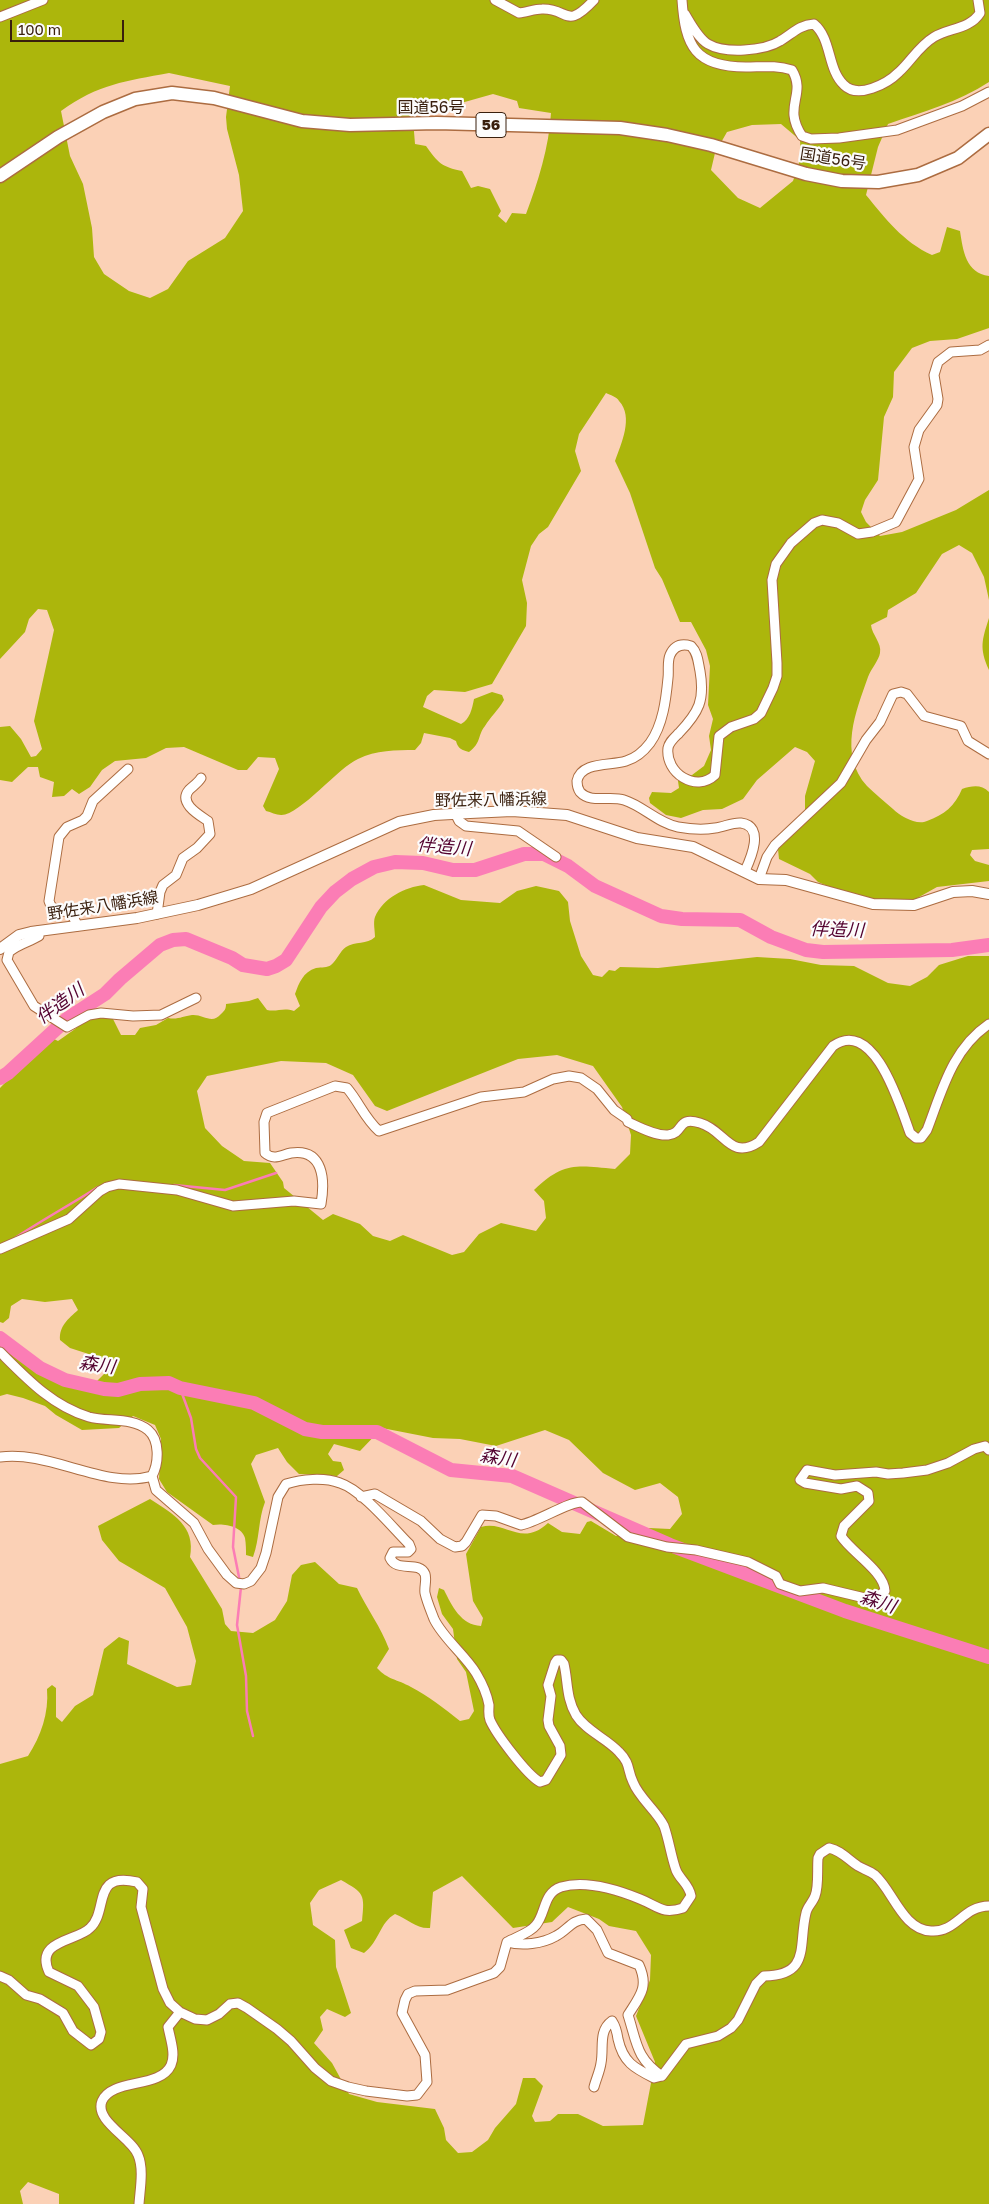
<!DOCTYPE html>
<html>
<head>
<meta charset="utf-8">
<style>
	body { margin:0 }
	#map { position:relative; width:989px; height:2204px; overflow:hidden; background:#fbd1b6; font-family:"Golos Text",sans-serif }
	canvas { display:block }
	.scale { position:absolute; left:10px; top:20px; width:114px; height:22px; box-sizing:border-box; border:2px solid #391f0d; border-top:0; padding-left:6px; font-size:15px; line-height:18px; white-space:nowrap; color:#391f0d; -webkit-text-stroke:4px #fcfcfc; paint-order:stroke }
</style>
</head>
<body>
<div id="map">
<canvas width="989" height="2204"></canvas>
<div class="scale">100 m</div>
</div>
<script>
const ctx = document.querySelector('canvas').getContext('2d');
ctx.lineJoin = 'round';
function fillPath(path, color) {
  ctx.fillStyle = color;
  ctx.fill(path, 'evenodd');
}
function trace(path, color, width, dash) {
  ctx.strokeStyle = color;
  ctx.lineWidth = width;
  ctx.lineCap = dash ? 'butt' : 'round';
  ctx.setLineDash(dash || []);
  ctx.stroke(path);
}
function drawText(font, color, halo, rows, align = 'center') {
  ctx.font = font + ' "Golos Text","Noto Sans JP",sans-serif';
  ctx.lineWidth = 4.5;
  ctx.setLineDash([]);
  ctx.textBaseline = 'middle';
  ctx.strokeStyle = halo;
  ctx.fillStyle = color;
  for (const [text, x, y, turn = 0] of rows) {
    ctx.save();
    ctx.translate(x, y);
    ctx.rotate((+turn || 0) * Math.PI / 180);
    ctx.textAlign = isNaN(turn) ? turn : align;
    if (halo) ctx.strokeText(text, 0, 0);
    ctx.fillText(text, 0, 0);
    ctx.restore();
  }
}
fillPath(new Path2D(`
	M0,0H989V82C959,102 922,112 888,124L878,147L866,195C885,218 903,242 932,255L940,252L947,227L960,231C963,251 966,273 989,276V328L957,339L930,341L912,348L894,372L893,397L884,417L878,480L865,500L861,512L866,522L880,536L902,532L956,510L989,490V600L984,577L972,553L959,545L942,554L916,593L888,610L887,617L871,625C872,635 882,643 880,653C879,660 871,669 868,677C856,711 838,754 867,786C875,794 884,801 893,809C900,816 917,826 927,821C944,815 955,806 962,789C972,786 981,784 989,792V849L972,850L970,855L975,861L989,865V881L937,887L912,901L887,902L837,890L818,882L810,874L779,859L778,849L790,835L805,821V796L815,761L807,752L795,747L757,780L743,799L722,809L703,810L681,818L666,815L650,803L649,798L652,792L671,793L679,788L678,781L692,775L704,766L711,750L709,736L713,719L708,705L710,666L706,650L691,622H680L662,579L655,568L630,493L615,461C621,444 634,417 619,401C617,397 610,395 606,393L579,434L575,451L581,471L548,527L539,534L531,546L522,580L527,603L526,626L492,684L465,692L434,690L427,696L423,707L461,724C470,719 472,709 474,699L492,692L502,695L504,700C497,712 491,716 485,726C477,736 482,742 469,752C462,750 458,749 456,741L450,738L424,733L421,743L415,750C396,750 376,750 358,759C339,767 299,816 281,815C276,815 271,812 266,811L263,806L279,769L275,758L258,757L247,770H238L184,747L166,748L146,758L115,761L102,770L90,787L79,794L72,789L64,796L52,797L54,782L40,777L38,767H28L12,782L0,780V727L10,726L21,739L31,757L36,756L42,749L34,721L54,630L47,610L38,609L29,619L25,632L0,659ZM169,73L230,86L226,117L227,129L239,175L243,211L225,238L188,261L168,289L150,298L129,291L104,274L94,257L92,228L83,184L70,156L61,111C98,84 126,81 169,73ZM493,94L517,101L519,108L551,113C549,147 538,182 526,214L512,213L506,223L498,216L501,211L490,189L478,186L471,188L462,171C442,167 438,163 426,146L415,144L412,107H447ZM781,124L800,140L801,157L793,181L760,208L738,198L711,170L715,153L727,132L752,125Z
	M989,618V670C979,648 982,640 989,618Z
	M424,885L461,900L500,903L517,891L536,886L559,891L568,902L570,921L581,956L593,975L602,977L609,970L615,971L620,967L658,968L757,957L790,959L821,965L854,966L888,983L910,986L927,977L939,965L968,956H989V2204H59V2194L28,2182L20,2191L23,2204H0V1764L28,1756C41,1736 49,1713 47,1689L52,1685L56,1688V1717L62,1722L75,1706L93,1695L104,1649L119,1637L129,1641L127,1664L177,1687L191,1685L196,1661L187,1627L165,1588L119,1561L102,1540L98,1526L150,1499C173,1514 196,1526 190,1557L222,1609L225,1624L231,1631L253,1633L275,1620L287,1601L292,1575L301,1565L315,1562L339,1584L357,1588C367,1609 381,1627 389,1649L377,1668C388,1680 397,1679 411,1687C428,1696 444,1708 460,1721L469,1719L474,1711L466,1672L457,1659L453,1629L442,1614L437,1597L439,1588L444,1590C452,1606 461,1625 481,1626L483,1618L473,1601L466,1554L481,1527C506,1520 521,1548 548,1523L562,1532L580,1534L587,1522L591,1521L616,1536L649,1528L670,1529L682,1514L678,1497L660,1483L635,1490L603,1473L569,1440L545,1430L496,1446L460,1439L433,1438L382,1428L360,1451L334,1444L328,1454L333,1461L341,1462L344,1470L337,1476L299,1474L287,1462L278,1448L256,1455L251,1464L265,1502C258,1520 260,1538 253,1557L246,1555C246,1550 246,1544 245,1538C242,1526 223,1523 213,1525L167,1492L159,1479L161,1439L155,1425L133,1416L119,1428L82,1430L56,1415L45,1406L23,1398L7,1394L0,1396V1334L23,1350L32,1364L51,1377L80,1387L97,1381L104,1374L105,1364L101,1358L70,1348L60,1340C59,1326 68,1319 78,1310L72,1299L45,1302L22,1299L11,1306L9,1318L3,1323L0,1322V1088L33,1054L52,1038L58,1041C77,1029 89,1013 113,1019L121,1035H135L140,1028L156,1025L168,1018C178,1020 183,1016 192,1015C203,1014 212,1025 221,1014C225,1010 226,1009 226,1004L249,1001L258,998L267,1010C278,1012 283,1007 294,1011L300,1006L295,994C299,983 303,972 316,968C322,967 327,968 331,965C337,960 340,951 346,947C355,941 367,945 375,937C375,931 373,922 375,917C383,898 405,887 424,885ZM557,1055L593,1066L622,1107L631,1135L630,1154L615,1169C576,1165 563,1162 534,1190L544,1201L546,1218L536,1231L501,1223L479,1234L464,1252L452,1255L403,1235L390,1241L373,1236L360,1224L333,1214L323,1220L284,1188L283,1182L270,1163L244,1161L222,1146L205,1128L197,1091L207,1076L281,1061L326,1063L353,1075L375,1106L387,1111L518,1059ZM462,1876L513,1928L552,1922L568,1907L599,1919L609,1926L636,1931L651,1955L650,1980L636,2016L655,2062L643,2125L603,2126L578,2114H558L550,2121L535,2122L532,2116L543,2086L535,2078H523L516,2104L495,2128L488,2140L472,2152L458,2153L446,2140L444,2128L435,2109L377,2102L349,2094L332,2063L314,2043L323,2030L320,2017L327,2009L345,2017L351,2013L336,1967L335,1940L313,1925L310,1903L319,1890L341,1880C364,1893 365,1894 362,1921L344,1930L351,1948L364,1953C379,1942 380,1922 395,1914C408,1919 416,1929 430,1928L433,1892Z`), '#acb60c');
trace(new Path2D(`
	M174,1185L225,1190L276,1173
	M15,1238C42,1220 70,1205 98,1187
	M180,1388L191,1418L196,1449L200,1458L236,1497L233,1547L240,1582
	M241,1587L237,1625L246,1676L247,1711L253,1736`), '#fb7db5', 2.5);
trace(new Path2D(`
	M0,1078L8,1073L68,1018L105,994L120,979L160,945L173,940L186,939L232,958L243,965L267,969L276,966L286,960L321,907L335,892L352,879L374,867L395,862L423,863L453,870H475L524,854H544L568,866L595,886L661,916L682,919L740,920L771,937L806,950L823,952L952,950L989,945
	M0,1338L40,1368L65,1380L104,1389L118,1390L140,1384L169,1383L180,1388L254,1403L305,1429L322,1432H377L451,1470L512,1476L670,1545L845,1611L989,1657`), '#fb7db5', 14);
const minor = new Path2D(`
	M495,0L519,13C527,12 535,9 542,9C569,8 565,31 594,0
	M682,0C685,46 695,67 746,67C762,67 776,65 792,70C807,95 782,106 802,136L811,139L839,138L897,130L962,106L989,92
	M685,14C691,24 698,38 708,44C725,54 764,51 780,41C792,34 799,25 814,24C832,39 827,69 844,85C858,99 887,84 899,72C911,61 919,46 934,37C949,28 970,29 980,13L978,0
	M0,17L43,0
	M455,813L459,821L466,826L518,831L556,857
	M745,871C751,858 765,826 741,823C733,822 724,827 715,828C704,830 689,829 678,827C658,823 643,806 624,800C610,795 591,804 580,792C578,789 577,785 577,781C581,761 612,766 626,761C636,758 644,751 650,743C663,725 666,699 668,678C669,671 667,662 670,655C674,646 681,643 691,646C698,653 698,662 700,671C705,700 699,712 679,733C674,738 669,742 668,748C665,773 696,793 715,775L719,736L731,727L754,719L761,713L773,688L777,676V663L772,580L776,564L791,543L814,523L822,520L838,523L858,534L872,532L896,522L919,479L914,447L919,430L937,405L938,399L934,375L938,362L951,352L980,350L989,345
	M759,879L767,857L775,845L841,783L866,740L880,722L893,694L901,692L907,694L924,716L961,726L968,741L989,754
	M157,914L160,892L163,885L176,875L183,858L197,848L210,834L208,821C199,815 178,803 189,790C193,786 198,783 201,778
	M77,926C70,901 54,918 49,901L59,837L67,827L83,820L87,816L93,801L128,769
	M38,931L39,936C29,942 18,944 9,952L7,960L34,1006L67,1027L89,1015L101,1013L133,1016L161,1015L196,998
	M0,1249L69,1219L100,1191L107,1187L119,1184L177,1190L233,1206L294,1201L321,1204C325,1181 324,1148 291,1153C281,1155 274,1161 265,1153L264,1122L267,1113L335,1086L347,1088C359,1102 365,1119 379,1131L481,1097L524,1092L553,1079L569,1076L581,1078L597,1089L614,1110L627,1119L628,1122C639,1127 655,1136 668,1135C685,1133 676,1116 700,1123C725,1130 730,1161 759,1142L833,1046C874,1017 900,1106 910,1133L916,1138H921L927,1130C942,1091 952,1049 989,1024
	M0,1352C26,1378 52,1406 89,1417C108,1422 132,1417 148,1430C160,1440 159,1463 152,1476L156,1490L194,1523L208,1549L227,1575L236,1583L244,1584L251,1581L261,1568L266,1553L278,1497L286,1484C302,1479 324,1477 340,1483C362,1490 392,1527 409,1544L411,1549L408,1552H393L390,1558C397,1573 419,1560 425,1574C427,1580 424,1587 425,1593C427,1602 431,1611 434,1619C443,1638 465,1655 476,1673C482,1683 487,1694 489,1705C489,1711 488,1715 490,1720C496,1734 527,1775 540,1782L546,1780L561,1755L560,1746L549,1726L548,1720L551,1696L548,1685L555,1663L557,1660H561L564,1664C568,1681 566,1698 576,1715C586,1731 606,1738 619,1752C631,1764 627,1770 633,1782C639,1798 657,1811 664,1826C669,1840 671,1856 676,1870C680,1880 689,1884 691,1896L683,1908C662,1915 658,1906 640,1899C618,1890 585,1880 561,1887C543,1893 546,1913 536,1925C530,1933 516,1937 507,1942L500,1967L494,1973L447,1990L415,1991L408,1994L405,2000L402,2013L425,2055L427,2082L417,2095L407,2096L366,2091L348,2087L331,2081L315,2068L291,2041L277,2029L247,2008L238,2003L230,2004L219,2014L207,2020L195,2019L180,2012L170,2003L163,1989L141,1907L143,1889L137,1882C91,1871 109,1911 90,1928C78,1941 34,1940 49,1972L78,1986L94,2007L101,2032L99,2039L91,2045L73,2031L63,2013L40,1999L26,1995L9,1980L0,1976
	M0,1457C50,1450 105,1490 152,1476
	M361,1497L375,1494L421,1521L440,1539L455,1547L462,1546L466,1542L482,1515L496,1516L521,1525C537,1522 570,1501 582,1502L628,1537L667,1547L696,1550L748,1562L776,1576L780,1584L800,1591L823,1588L869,1599L877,1597L885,1591C884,1571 851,1552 841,1536L844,1526L869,1501L868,1493L857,1486L841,1489L805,1483L800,1480L807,1470L835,1475L876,1472L888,1474L903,1473L927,1470L948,1463L974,1449L985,1446L989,1450
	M507,1942C522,1946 542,1944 556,1936C568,1930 571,1920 586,1919L597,1930L608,1953L639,1965C649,1987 640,1996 628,2015C637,2043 636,2058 662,2076L686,2044L718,2036L731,2028L738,2020L756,1984L764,1976C811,1975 798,1946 806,1913C807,1907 813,1902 815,1896C819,1886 817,1870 818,1858L820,1854L829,1848C842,1851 847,1859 858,1866C863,1869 870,1871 875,1875C893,1891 903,1930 931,1931C956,1933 963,1906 989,1906
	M594,2087C596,2079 600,2071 601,2063C604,2048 598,2031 612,2021C616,2027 617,2032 618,2039C623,2062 634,2068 654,2078L662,2076
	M139,2204C140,2189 144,2169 138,2155C132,2138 94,2121 102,2101C112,2078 160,2089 171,2065C176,2054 170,2038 168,2027L180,2012`);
const major = new Path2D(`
	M0,949L19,935L31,932L137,918L198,905L251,889L399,822L434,815L470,813L512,811L567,815L637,838L693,847L759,879L786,880L873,904L914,905L953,892L972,891L989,894`);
const highway = new Path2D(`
	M0,176L58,137L103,112L135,99L172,93L214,98L302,121L350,125L437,123L620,128L667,135L711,145L806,174L842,181L878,182L918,175L958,158L989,134`);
trace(minor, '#ac6c41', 11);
trace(major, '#ac6c41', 12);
trace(highway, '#ac6c41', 15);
trace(minor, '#fff', 9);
trace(major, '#fff', 10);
trace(highway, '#fff', 12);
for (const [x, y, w] of [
	[491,125,30]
]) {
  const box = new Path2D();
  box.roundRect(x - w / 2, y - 12.5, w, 25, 4);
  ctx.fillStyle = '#fcfcfc';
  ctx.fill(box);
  trace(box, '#391f0d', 1);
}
drawText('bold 15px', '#391f0d', null, [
	["56",491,125]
]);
drawText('16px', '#391f0d', '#fcfcfc', [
	["国道56号",431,108],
	["国道56号",833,159,9],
	["野佐来八幡浜線",491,800,-1],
	["野佐来八幡浜線",103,906,-9]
]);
drawText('italic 18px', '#53022f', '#fcfcfc', [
	["伴造川",444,847,5],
	["伴造川",837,930,2],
	["伴造川",60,1004,-36],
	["森川",97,1365,8],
	["森川",498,1458,9],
	["森川",878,1602,18]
]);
</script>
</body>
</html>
